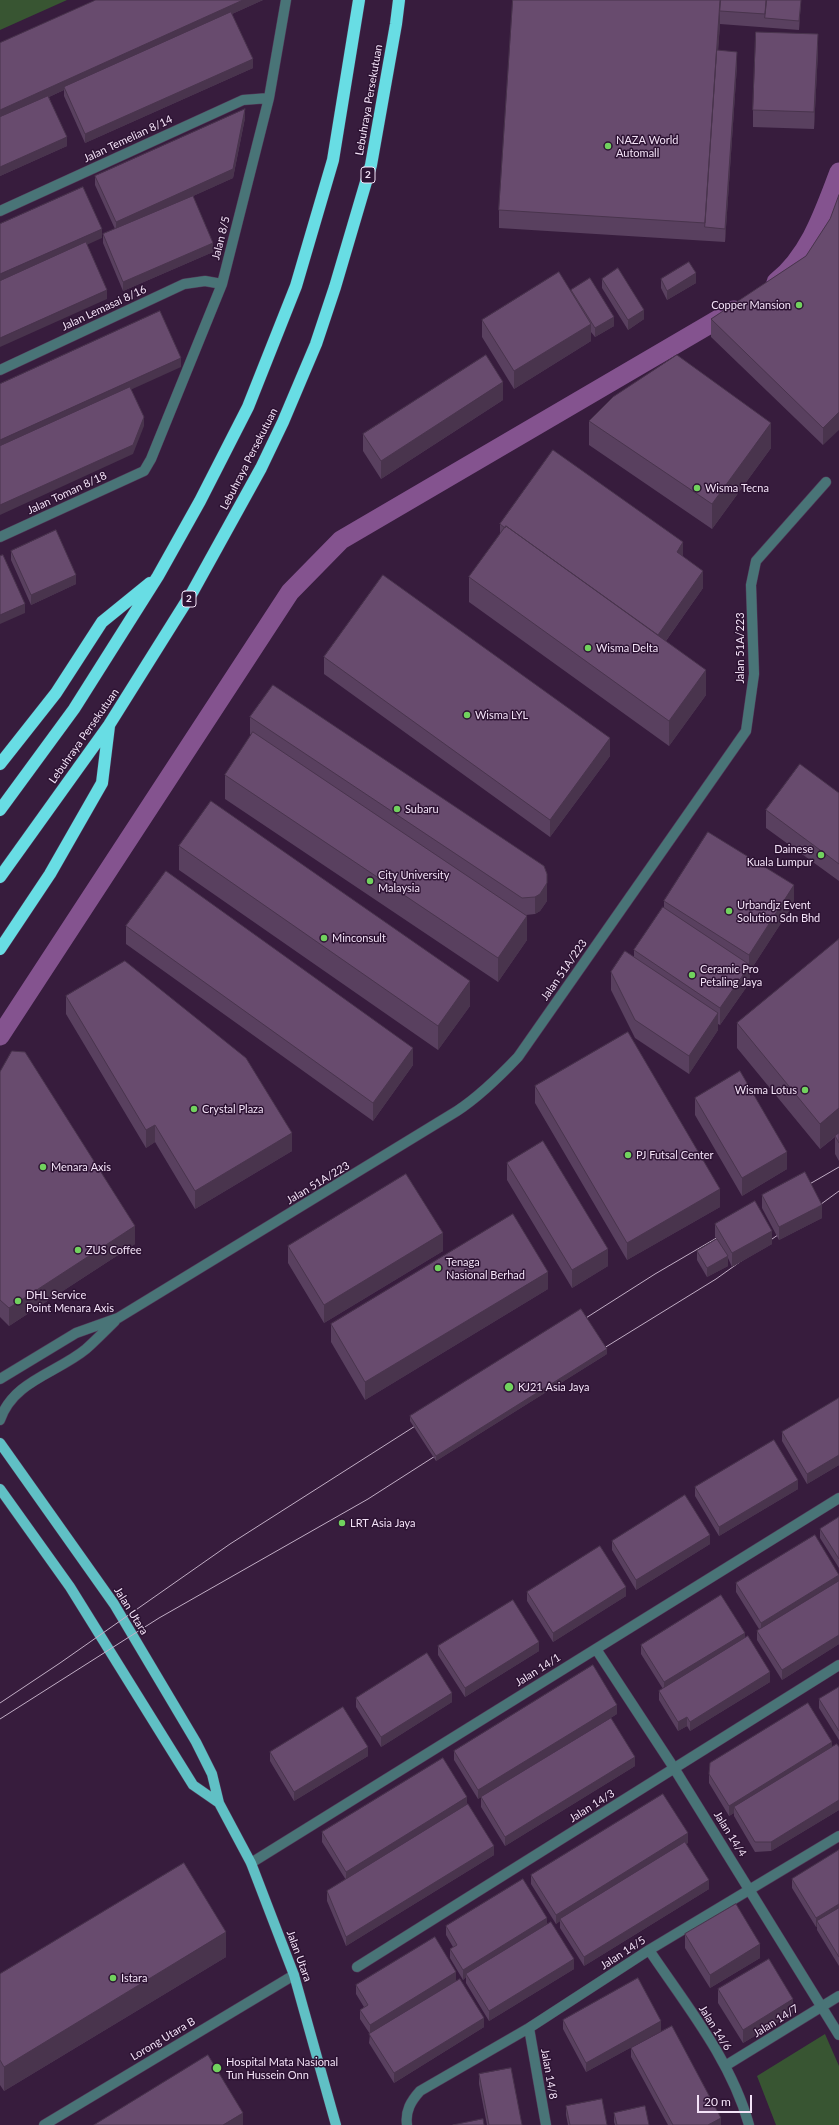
<!DOCTYPE html>
<html>
<head>
<meta charset="utf-8">
<style>
	body { margin:0 }
	#map { position:relative; width:839px; height:2125px; overflow:hidden; background:#371c3d; font-family:Lato,sans-serif }
	canvas { display:block }
	.scale { position:absolute; left:697px; top:2095px; width:55px; height:18px; box-sizing:border-box; border:2px solid #f4e3f8; border-top:0; padding-left:5px; font-size:12px; line-height:14px; white-space:nowrap; color:#f4e3f8; -webkit-text-stroke:3px #2d1333; paint-order:stroke }
</style>
</head>
<body>
<div id="map">
<canvas width="839" height="2125"></canvas>
<div class="scale">20 m</div>
</div>
<script>
const ctx = document.querySelector('canvas').getContext('2d');
ctx.lineJoin = 'round';
function fillPath(path, color) {
  ctx.fillStyle = color;
  ctx.fill(path, 'evenodd');
}
function trace(path, color, width, dash) {
  ctx.strokeStyle = color;
  ctx.lineWidth = width;
  ctx.lineCap = dash ? 'butt' : 'round';
  ctx.setLineDash(dash || []);
  ctx.stroke(path);
}
function drawText(font, color, halo, rows, align = 'center') {
  ctx.font = font + ' Lato,sans-serif';
  ctx.lineWidth = 3;
  ctx.setLineDash([]);
  ctx.textBaseline = 'middle';
  ctx.strokeStyle = halo;
  ctx.fillStyle = color;
  for (const [text, x, y, turn = 0] of rows) {
    ctx.save();
    ctx.translate(x, y);
    ctx.rotate((+turn || 0) * Math.PI / 180);
    ctx.textAlign = isNaN(turn) ? turn : align;
    if (halo) ctx.strokeText(text, 0, 0);
    ctx.fillText(text, 0, 0);
    ctx.restore();
  }
}
fillPath(new Path2D(`
	M0,0H67L0,30Z
	M825,2034L839,2066V2125H776L757,2076Z`), '#385532');
trace(new Path2D(`
	M776,282C810,255 824,211 839,172
	M0,1036L290,592L341,540L734,310`), '#84538f', 19);
const minor = new Path2D(`
	M0,211L243,100L269,98
	M0,370L184,284L205,281L222,284
	M0,537L144,471L151,459L222,284L269,98L286,0
	M0,1379L76,1333L118,1318L457,1111C480,1096 499,1077 518,1057L746,731L754,674L751,585L756,561L826,482
	M0,1420C13,1381 57,1373 86,1349C96,1340 106,1330 115,1321
	M596,1649L674,1768L839,2035
	M251,1863L839,1498
	M649,1950C686,2005 731,2060 749,2125
	M357,1967L839,1665
	M529,2028L546,2125
	M725,2066L839,1996
	M44,2125L294,1975
	M407,2125C405,2111 411,2101 420,2091L529,2028L649,1950L839,1836`);
const major = new Path2D(`
	M0,1443L114,1604L196,1742L212,1774L219,1803L251,1863L294,1975L336,2125
	M0,1489L70,1587L193,1785L219,1803`);
const highway = new Path2D(`
	M0,764L56,693L102,622L150,583
	M0,810L74,709L158,576L200,501L248,407L296,286L333,160L359,0
	M0,877L109,725L193,591L261,468L283,422L316,344L335,287L371,165L396,24L399,0
	M0,949L50,874L102,783L109,726`);
trace(minor, '#513857', 11);
trace(major, '#513857', 11);
trace(highway, '#513857', 13);
trace(minor, '#497477', 10);
trace(major, '#60c0c5', 10);
trace(highway, '#68dde4', 12);
trace(new Path2D(`
	M801,1189L839,1167
	M813,1210L839,1191
	M762,1246L785,1230
	M578,1323L655,1274L725,1233
	M596,1353L716,1279L744,1259
	M0,1703L60,1663L230,1544L423,1421
	M0,1719L159,1618L368,1499L443,1451`), '#c1adc5', 1);
fillPath(new Path2D(`
	M96,0H263L232,14L253,68L85,143L64,96V90L49,97L67,146L0,176V43Z
	M513,0H801L799,30L720,24L718,50L737,65L725,242L499,228V210Z
	M818,51L814,129L753,127V110Z
	M245,118L233,178L193,196L213,252L123,291L103,243V234L115,229L95,185V176Z
	M830,219L823,445L711,337V319L806,256Z
	M602,279L644,319L628,330L602,288Z
	M661,279L696,283L667,300L661,288Z
	M571,290L614,326L595,337L591,332V341L514,389L482,337V320L571,292Z
	M503,400L381,479L363,451V434Z
	M589,421L771,448L712,529L589,445Z
	M500,524L683,557L703,588L666,641L706,695L669,746L469,602V577L500,535Z
	M11,551L76,584L31,605L11,560Z
	M324,657L610,756L550,837L324,674Z
	M250,717L547,892V901L540,911L535,914L526,915L527,940L498,982L225,799V775L251,735L250,734Z
	M839,793V881L766,828V810Z
	M179,846L470,1006L438,1050L179,870Z
	M664,901L794,903L750,971V982L720,1025L718,1024V1030L689,1074L635,1038L611,990V972L634,957V950L664,907Z
	M126,926L413,1065L373,1121L126,944Z
	M66,996L292,1151L195,1209L155,1142L146,1148L66,1014Z
	M737,1023L839,1133V1161L835,1154V1137L820,1149L737,1048Z
	M0,1072L135,1244L9,1326L0,1317Z
	M535,1086L720,1207L627,1260L535,1103Z
	M695,1098L787,1169L742,1196L695,1115Z
	M507,1163L608,1266L572,1288L507,1180Z
	M762,1195L822,1218L779,1240L762,1208Z
	M715,1224L772,1244L732,1267L728,1258V1266L707,1277L697,1260V1251L717,1239L715,1237Z
	M288,1246L443,1251L324,1323L288,1263Z
	M548,1289L365,1400L331,1342V1324Z
	M607,1354L436,1461L410,1421V1416Z
	M839,1398V1465L807,1484L782,1441V1432Z
	M695,1487L798,1489L719,1536L695,1496Z
	M839,1517V1568L820,1538V1529Z
	M612,1541L710,1544L636,1590L612,1550Z
	M839,1574V1644L782,1680L757,1640V1631L759,1629L736,1592V1583Z
	M527,1592L626,1596L553,1642L527,1601Z
	M745,1639L770,1682L690,1731L687,1726L678,1731L659,1700V1691L663,1689L641,1654V1645Z
	M438,1646L539,1651L465,1697L438,1655Z
	M839,1687V1740L819,1708V1699Z
	M356,1698L452,1702L381,1747L356,1707Z
	M617,1714L478,1799L454,1760V1751Z
	M832,1746L839,1747V1810L771,1851L755,1852L734,1816V1813L729,1816L709,1783V1774Z
	M270,1752L368,1756L294,1801L270,1761Z
	M635,1766L505,1846L481,1807V1797Z
	M467,1805L494,1855L346,1946L327,1901V1891L346,1880L322,1842V1832Z
	M688,1843L686,1844L709,1889L584,1966L560,1928V1921L556,1924L531,1884V1875Z
	M839,1850V1966L817,1930V1927H816L792,1888V1879Z
	M547,1924L574,1969L489,2021L466,1983V1977L463,1980L450,1958V1949L453,1947L446,1935V1926Z
	M685,1934L760,1958L710,1988L685,1948Z
	M226,1957L4,2091L0,2085V1974Z
	M456,1981L484,2027L394,2083L369,2043L370,2034L360,2019V2010L364,2007L356,1994V1985Z
	M718,1989L793,2013L743,2043L718,2003Z
	M563,2020L661,2031L586,2072L563,2029Z
	M631,2048L721,2125H668L631,2057Z
	M479,2074L522,2125H487L479,2084Z
	M566,2106L607,2125H568L566,2115Z
	M614,2113L649,2125H615L614,2122Z`), '#59405f');
fillPath(new Path2D(`
	M243,0H263L65,89L64,87V90L0,119V110Z
	M720,0V24L706,227Z
	M801,0L799,30V21Z
	M818,34V51L814,129V112Z
	M737,52V65L725,242V229Z
	M253,59V68L85,143V134Z
	M245,109V118L233,178L116,231V222Z
	M67,137V146L0,176V167Z
	M102,229V238L0,284V274Z
	M213,243V252L123,291V282Z
	M696,273V283L667,300V291Z
	M107,290V299L0,347V338Z
	M644,310V319L628,330V320Z
	M614,317V326L595,337V328Z
	M591,324V341L514,389V371Z
	M181,358V367L0,449V440Z
	M503,382V400L381,479V461Z
	M839,412V430L823,445V428Z
	M144,417V426L133,454L0,515V505Z
	M771,423V448L712,529V504Z
	M683,542V560L677,552Z
	M703,571V588L658,652V635Z
	M76,575V584L31,605V595Z
	M25,604V613L0,624V615Z
	M706,670V695L669,746V721Z
	M610,738V756L550,837V820Z
	M547,874V901L540,911L535,914V897Z
	M794,885V903L750,971V982L720,1025V1008L749,966V955Z
	M527,916V940L498,982V958Z
	M470,981V1006L438,1050V1026Z
	M718,1013V1030L689,1074V1056Z
	M413,1048V1065L373,1121V1103Z
	M839,1108V1133L820,1149V1124Z
	M155,1125V1142L146,1148V1130Z
	M292,1133V1151L195,1209V1191Z
	M787,1152V1169L742,1196V1178Z
	M720,1189V1207L627,1260V1243Z
	M822,1205V1218L779,1240V1227Z
	M135,1226V1244L9,1326V1308Z
	M772,1231V1244L732,1267V1253Z
	M443,1233V1251L324,1323V1305Z
	M608,1249V1266L572,1288V1270Z
	M728,1256V1266L707,1277V1268Z
	M548,1272V1289L365,1400V1382Z
	M607,1349V1354L436,1461V1456Z
	M839,1455V1465L807,1484V1474Z
	M798,1480V1489L719,1536V1527Z
	M710,1535V1544L636,1590V1580Z
	M839,1575V1584L761,1632V1623Z
	M626,1587V1596L553,1642V1633Z
	M745,1633V1642L664,1691V1682Z
	M839,1635V1644L782,1680V1670Z
	M539,1642V1651L465,1697V1688Z
	M770,1672V1682L690,1731V1722Z
	M452,1693V1702L381,1747V1737Z
	M617,1705V1714L478,1799V1790Z
	M687,1717V1726L678,1731V1722Z
	M832,1742V1752L734,1807V1813L729,1816V1806Z
	M368,1747V1756L294,1801V1792Z
	M635,1757V1766L505,1846V1837Z
	M467,1797V1806L346,1881V1872Z
	M839,1800V1810L771,1851V1842Z
	M688,1833V1843L561,1921L560,1919V1921L556,1924V1915Z
	M494,1846V1855L346,1946V1937Z
	M709,1880V1889L584,1966V1957Z
	M839,1904V1914L817,1921V1927H816V1918Z
	M547,1918V1928L466,1974V1977L463,1980V1970Z
	M226,1932V1957L4,2091V2067Z
	M760,1944V1958L710,1988V1975Z
	M574,1959V1969L489,2021V2011Z
	M456,1972V1981L370,2034V2025Z
	M793,1999V2013L743,2043V2030Z
	M484,2018V2027L394,2083V2073Z
	M661,2021V2031L586,2072V2063Z
	M243,2113V2125H223Z
	M721,2118V2125H708Z`), '#49344d');
const building = new Path2D(`
	M96,0H243L0,110V43Z
	M513,0H720L705,223L499,210Z
	M721,0H766L765,14L720,11Z
	M767,0H801L799,21L765,18Z
	M231,12L253,59L85,134L64,87Z
	M756,32L818,34L814,112L753,110Z
	M717,50L737,52L725,229L705,227Z
	M48,96L67,137L0,167V117Z
	M245,109L233,169L116,222L95,176Z
	M83,187L102,229L0,274V224Z
	M839,195V412L823,428L711,319L806,256L830,219Z
	M193,196L213,243L123,282L103,234Z
	M86,242L107,290L0,338V281Z
	M689,262L696,273L667,291L661,279Z
	M618,268L644,310L628,320L602,279Z
	M559,272L591,324L514,371L482,320Z
	M590,278L614,317L595,328L571,290Z
	M160,311L181,358L0,440V384Z
	M486,355L503,382L381,461L363,434Z
	M677,355L771,423L712,504L589,421L613,397Z
	M130,387L144,417L133,445L0,505V446Z
	M553,450L683,542L677,552L703,571L658,635L506,526L505,528L500,524Z
	M506,526L706,670L669,721L469,577Z
	M56,530L76,575L31,595L11,551Z
	M3,555L25,604L0,615V556Z
	M383,575L610,738L550,820L324,657Z
	M273,685L544,866L547,874V883L540,894L535,897L522,898L250,717Z
	M253,732L527,916L498,958L225,775Z
	M800,764L839,793V864L766,810Z
	M211,801L470,981L438,1026L179,846Z
	M708,832L794,885L749,955L664,901Z
	M166,871L413,1048L373,1103L126,926Z
	M663,907L750,965L720,1008L634,950Z
	M839,939V1108L820,1124L737,1023Z
	M625,951L718,1013L689,1056L635,1020L611,972Z
	M125,961L246,1058L292,1133L195,1191L155,1125L146,1130L66,996Z
	M628,1032L720,1189L627,1243L535,1086Z
	M12,1051L25,1052L135,1226L9,1308L0,1300V1072Z
	M740,1071L787,1152L742,1178L695,1098Z
	M839,1133V1143L835,1136Z
	M543,1141L608,1249L572,1270L507,1163Z
	M805,1172L822,1205L779,1227L762,1195Z
	M406,1174L443,1233L324,1305L288,1246Z
	M755,1201L772,1231L732,1253L715,1224Z
	M513,1214L548,1272L365,1382L331,1324Z
	M717,1239L728,1256L707,1268L697,1251Z
	M581,1309L607,1349L436,1456L410,1416Z
	M839,1398V1455L807,1474L782,1432Z
	M774,1440L798,1480L719,1527L695,1487Z
	M685,1495L710,1535L636,1580L612,1541Z
	M839,1517V1559L820,1529Z
	M815,1535L839,1575L761,1623L736,1583Z
	M600,1546L626,1587L553,1633L527,1592Z
	M839,1581V1635L782,1670L757,1631Z
	M721,1595L745,1633L664,1682L641,1645Z
	M513,1600L539,1642L465,1688L438,1646Z
	M748,1636L770,1672L690,1722L687,1717L678,1722L659,1691Z
	M427,1653L452,1693L381,1737L356,1698Z
	M593,1665L617,1705L478,1790L454,1751Z
	M839,1687V1731L819,1699Z
	M808,1703L832,1742L729,1806L709,1774L710,1763Z
	M343,1707L368,1747L294,1792L270,1752Z
	M611,1718L635,1757L505,1837L481,1797Z
	M837,1744L839,1747V1800L771,1842H755L734,1807Z
	M443,1758L467,1797L346,1872L322,1832Z
	M663,1794L688,1833L556,1915L531,1875Z
	M468,1804L494,1846L346,1937L327,1891Z
	M685,1842L709,1880L584,1957L560,1919Z
	M839,1850V1904L816,1918L792,1879Z
	M184,1863L226,1932L4,2067L0,2060V1974Z
	M523,1879L547,1918L463,1970L450,1949L457,1945L446,1926Z
	M736,1904L760,1944L710,1975L685,1934Z
	M839,1908V1957L817,1921Z
	M551,1922L574,1959L489,2011L466,1974Z
	M435,1937L456,1972L370,2025L360,2010L368,2005L356,1985Z
	M769,1959L793,1999L743,2030L718,1989Z
	M638,1978L661,2021L586,2063L563,2020Z
	M460,1979L484,2018L394,2073L369,2034Z
	M672,2026L721,2118L708,2125H673L631,2048Z
	M208,2055L243,2113L223,2125H94Z
	M511,2068L522,2125H489L479,2074Z
	M602,2099L607,2125H570L566,2106Z
	M645,2106L649,2125H617L614,2113Z
	M483,2119L484,2125H453Z`);
fillPath(building, '#684b6e');
trace(building, '#49344d', 1);
for (const [x, y, r, color] of [
	[608,146,4,"#71d25e"],
	[799,305,4,"#71d25e"],
	[697,488,4,"#71d25e"],
	[588,648,4,"#71d25e"],
	[467,715,4,"#71d25e"],
	[397,809,4,"#71d25e"],
	[821,855,4,"#71d25e"],
	[370,881,4,"#71d25e"],
	[729,911,4,"#71d25e"],
	[324,938,4,"#71d25e"],
	[692,975,4,"#71d25e"],
	[805,1090,4,"#71d25e"],
	[194,1109,4,"#71d25e"],
	[628,1155,4,"#71d25e"],
	[43,1167,4,"#71d25e"],
	[78,1250,4,"#71d25e"],
	[438,1268,4,"#71d25e"],
	[18,1301,4,"#71d25e"],
	[509,1387,5,"#71d25e"],
	[342,1523,4,"#71d25e"],
	[113,1978,4,"#71d25e"],
	[217,2068,5,"#71d25e"]
]) {
  const dot = new Path2D();
  dot.arc(x, y, r, 0, 2 * Math.PI);
  ctx.fillStyle = color;
  ctx.fill(dot);
  trace(dot, '#2d1333', 1.5);
}
for (const [x, y, w] of [
	[368,175,14],
	[189,599,14]
]) {
  const box = new Path2D();
  box.roundRect(x - w / 2, y - 8, w, 16, 3);
  ctx.fillStyle = '#2d1333';
  ctx.fill(box);
  trace(box, '#f4e3f8', 1);
}
drawText('bold 10px', '#f4e3f8', null, [
	["2",368,175],
	["2",189,599]
]);
drawText('11px', '#f4e3f8', '#2d1333', [
	["Lebuhraya Persekutuan",369,100,-80],
	["Jalan Temelian 8/14",128,139,-25],
	["Jalan 8/5",221,238,-76],
	["Jalan Lemasai 8/16",104,308,-25],
	["Lebuhraya Persekutuan",249,459,-63],
	["Jalan Toman 8/18",67,493,-25],
	["Jalan 51A/223",740,648,-90],
	["Lebuhraya Persekutuan",84,736,-55],
	["Jalan 51A/223",564,970,-55],
	["Jalan 51A/223",318,1183,-31],
	["Jalan Utara",131,1611,58],
	["Jalan 14/1",538,1670,-32],
	["Jalan 14/3",592,1806,-32],
	["Jalan 14/4",730,1834,58],
	["Jalan 14/5",623,1953,-33],
	["Jalan Utara",299,1956,70],
	["Jalan 14/7",776,2021,-32],
	["Jalan 14/6",715,2028,58],
	["Lorong Utara B",163,2039,-31],
	["Jalan 14/8",549,2074,80]
]);
drawText('11px', '#f4e3f8', '#2d1333', [
	["NAZA World",616,140],
	["Automall",616,153],
	["Copper Mansion",791,305,"right"],
	["Wisma Tecna",705,488],
	["Wisma Delta",596,648],
	["Wisma LYL",475,715],
	["Subaru",405,809],
	["Dainese",813,849,"right"],
	["Kuala Lumpur",813,862,"right"],
	["City University",378,875],
	["Malaysia",378,888],
	["Urbandjz Event",737,905],
	["Solution Sdn Bhd",737,918],
	["Minconsult",332,938],
	["Ceramic Pro",700,969],
	["Petaling Jaya",700,982],
	["Wisma Lotus",797,1090,"right"],
	["Crystal Plaza",202,1109],
	["PJ Futsal Center",636,1155],
	["Menara Axis",51,1167],
	["ZUS Coffee",86,1250],
	["Tenaga",446,1262],
	["Nasional Berhad",446,1275],
	["DHL Service",26,1295],
	["Point Menara Axis",26,1308],
	["KJ21 Asia Jaya",518,1387],
	["LRT Asia Jaya",350,1523],
	["Istara",121,1978],
	["Hospital Mata Nasional",226,2062],
	["Tun Hussein Onn",226,2075]
], 'left');
</script>
</body>
</html>
